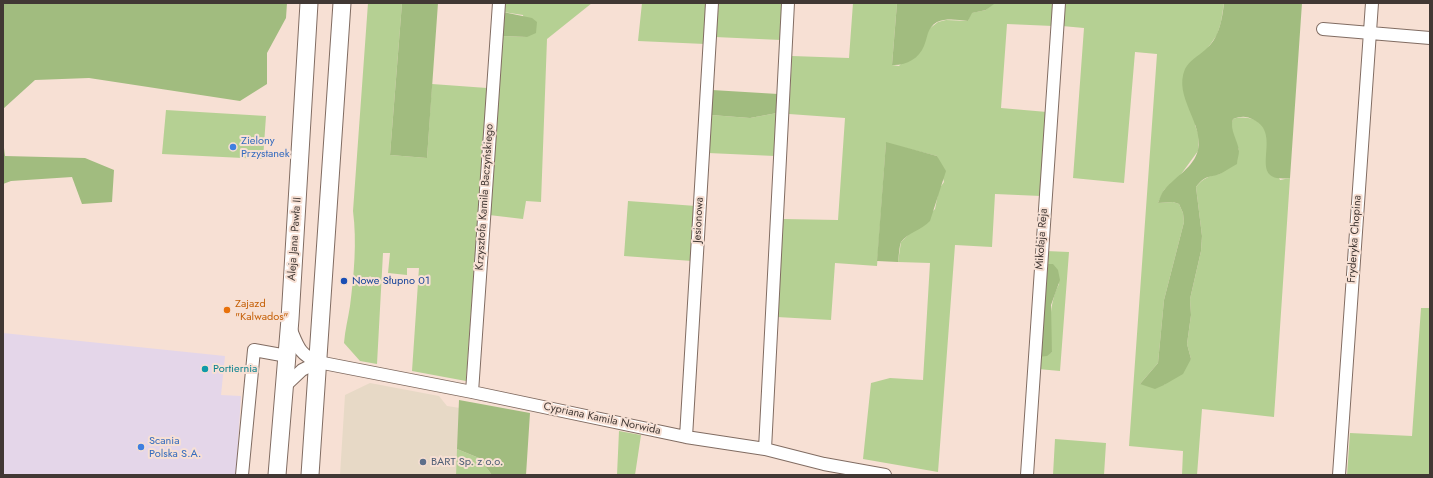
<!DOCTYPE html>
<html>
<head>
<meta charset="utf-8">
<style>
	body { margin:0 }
	#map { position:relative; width:1433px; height:478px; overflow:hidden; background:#f7e0d4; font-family:Jost,sans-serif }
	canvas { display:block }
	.frame { position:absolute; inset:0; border:4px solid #413834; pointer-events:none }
</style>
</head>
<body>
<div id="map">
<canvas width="1433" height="478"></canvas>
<div class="frame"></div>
</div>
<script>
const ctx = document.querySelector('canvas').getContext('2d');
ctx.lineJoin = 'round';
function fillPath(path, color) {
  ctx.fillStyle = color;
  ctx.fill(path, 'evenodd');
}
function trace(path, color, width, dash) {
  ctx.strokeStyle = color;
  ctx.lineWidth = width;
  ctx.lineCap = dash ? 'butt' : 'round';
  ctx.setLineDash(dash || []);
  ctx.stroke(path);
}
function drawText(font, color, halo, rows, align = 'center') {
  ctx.font = font + ' Jost,sans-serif';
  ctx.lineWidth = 4;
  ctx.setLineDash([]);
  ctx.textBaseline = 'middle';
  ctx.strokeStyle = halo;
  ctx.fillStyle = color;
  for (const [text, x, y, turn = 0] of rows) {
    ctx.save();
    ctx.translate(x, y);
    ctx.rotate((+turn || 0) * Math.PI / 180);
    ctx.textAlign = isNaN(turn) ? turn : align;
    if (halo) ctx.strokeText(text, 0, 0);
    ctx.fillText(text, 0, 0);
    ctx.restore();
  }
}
fillPath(new Path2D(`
	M3,333L225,356L221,395L241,396L236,475H3Z`), '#e4d6e9');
fillPath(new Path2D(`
	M370,383L439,396L447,406L460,408L456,475H340L345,395Z`), '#e7d9c6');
fillPath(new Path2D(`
	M368,3H402L390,155L427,158L432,84L487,88L466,381L412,371L419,268H407V275L388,273L390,253H383L377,364L360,361L344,343C345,330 348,319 350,306C354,275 357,242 353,211Z
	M504,3H592L547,39L541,202L526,201L523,219L489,215L502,36L527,37L523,15L503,12Z
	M642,3H706L707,6L705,44L638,41Z
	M719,3H783L781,40L715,37Z
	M853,3H897L892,65L899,66L926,36L929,29L938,22L946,20L968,21L971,13L986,10L994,3H1054L1053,26L1007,24L1001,108L1047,112L1041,196L995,194L992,247L955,245L938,472L863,459L871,383L890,378L923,380L930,263L898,262L901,242L935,209L939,189L944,182L937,156L886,143L877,266L835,263L831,320L777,317L783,219L838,220L845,118L789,114L792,56L849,58Z
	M1064,3H1224L1221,22L1217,35L1207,49L1195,125L1199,136L1198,151L1179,177L1164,190L1158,203L1173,202L1179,204L1183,213L1184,222L1164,300L1158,363L1140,384L1164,385L1191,359L1187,344L1191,315L1190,299L1201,251L1202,236L1196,187C1203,178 1209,176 1220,174L1239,150C1235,141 1229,129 1233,119C1246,115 1263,119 1267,134C1268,139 1266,145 1268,150C1271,160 1276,170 1280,180L1290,178L1274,417L1202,409L1197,475H1182L1183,451L1129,446L1157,54L1135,52L1124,183L1073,178L1084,28L1062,26Z
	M166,110L266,116L263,159L162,154Z
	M777,113L775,156L708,153L711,115L750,118Z
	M628,201L696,206L692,261L624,256Z
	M1046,251L1069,252L1060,371L1038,369V357L1052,352C1050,330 1048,305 1059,284L1045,264Z
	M1421,308H1430V475H1347L1350,433L1412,436Z
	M619,431L641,435L635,475H617Z
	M1055,439L1106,443L1104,475H1053Z
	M457,449L479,458L492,475H456Z`), '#b5d093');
fillPath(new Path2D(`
	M3,3H287L286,18L267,53V84L240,101L89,78L35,80L3,109Z
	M402,3H438L427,158L390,155Z
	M897,3H994V4L986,10L972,13L968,21C958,20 947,18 937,22C927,28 928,36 924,46C919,59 905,66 892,65Z
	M1224,3H1302L1290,178C1243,184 1285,135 1254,120C1246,116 1242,116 1233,119C1229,130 1238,140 1239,151C1239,155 1237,160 1237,164C1231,167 1226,171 1220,174C1208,178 1205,175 1196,187L1202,236L1201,251L1190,299L1191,315L1187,344L1191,359L1183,374L1164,385L1155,389L1140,384L1158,363L1164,300L1184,222L1183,213L1179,204L1173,202L1158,203C1160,199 1161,193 1165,189C1175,177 1194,167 1198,150C1204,123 1173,97 1185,69C1189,61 1198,56 1205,50C1219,39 1222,20 1224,3Z
	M503,12L532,18L537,22L536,33L527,37L502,36Z
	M712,90L778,94L777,113L750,118L711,115Z
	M3,140L5,156L85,158L114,170L112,202L82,204L72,177L11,181L3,184Z
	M886,142L937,156L946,171L930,221C922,230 907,233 901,242C899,247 899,256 898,262L877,261Z
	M1045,264H1053L1058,270L1060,280L1051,305L1052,352L1047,356L1038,357Z
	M459,400L530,413L526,475H492L479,458L457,449Z`), '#a1bc7f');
const street = new Path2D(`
	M1323,29L1430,38
	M291,330C298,347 300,355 318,362L472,392L686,437L765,449L824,464L885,475
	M284,387L302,370L318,362
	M472,392L499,3
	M686,437L712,3
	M765,449L788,3
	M242,475L254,350L287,356
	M1027,475L1059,3
	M1339,475L1372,3`);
const secondary = new Path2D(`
	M277,475L290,319L309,3
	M310,475L342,3`);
trace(street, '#816c62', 14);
trace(secondary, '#816c62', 19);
trace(street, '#fff', 12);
trace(secondary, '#fff', 17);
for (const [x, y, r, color] of [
	[233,147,4,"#3f7fe0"],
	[344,281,4,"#1a4fb4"],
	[227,310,4,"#e8710a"],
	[205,369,4,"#0f9aa8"],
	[141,447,4,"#3f7fe0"],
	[423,462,4,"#5c6f8a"]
]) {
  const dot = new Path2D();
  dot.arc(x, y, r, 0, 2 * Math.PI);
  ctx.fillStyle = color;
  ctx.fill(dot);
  trace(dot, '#f7e0d4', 1.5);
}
drawText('11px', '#366cbe', '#f7e0d4', [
	["Zielony",241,141],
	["Przystanek",241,154],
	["Scania",149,441],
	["Polska S.A.",149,454]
], 'left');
drawText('11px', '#413834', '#f7e0d4', [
	["Krzysztofa Kamila Baczyńskiego",485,197,-86],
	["Jesionowa",699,220,-87],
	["Aleja Jana Pawła II",295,239,-86],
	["Mikołaja Reja",1042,239,-86],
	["Fryderyka Chopina",1355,239,-86],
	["Cypriana Kamila Norwida",602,419,12]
]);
drawText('11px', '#164399', '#f7e0d4', [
	["Nowe Słupno 01",352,281]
], 'left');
drawText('11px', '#c56008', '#f7e0d4', [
	["Zajazd",235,304],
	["\"Kalwados\"",235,317]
], 'left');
drawText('11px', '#0d838f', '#f7e0d4', [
	["Portiernia",213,369]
], 'left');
drawText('11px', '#4e5e75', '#f7e0d4', [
	["BART Sp. z o.o.",431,462]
], 'left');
</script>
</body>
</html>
